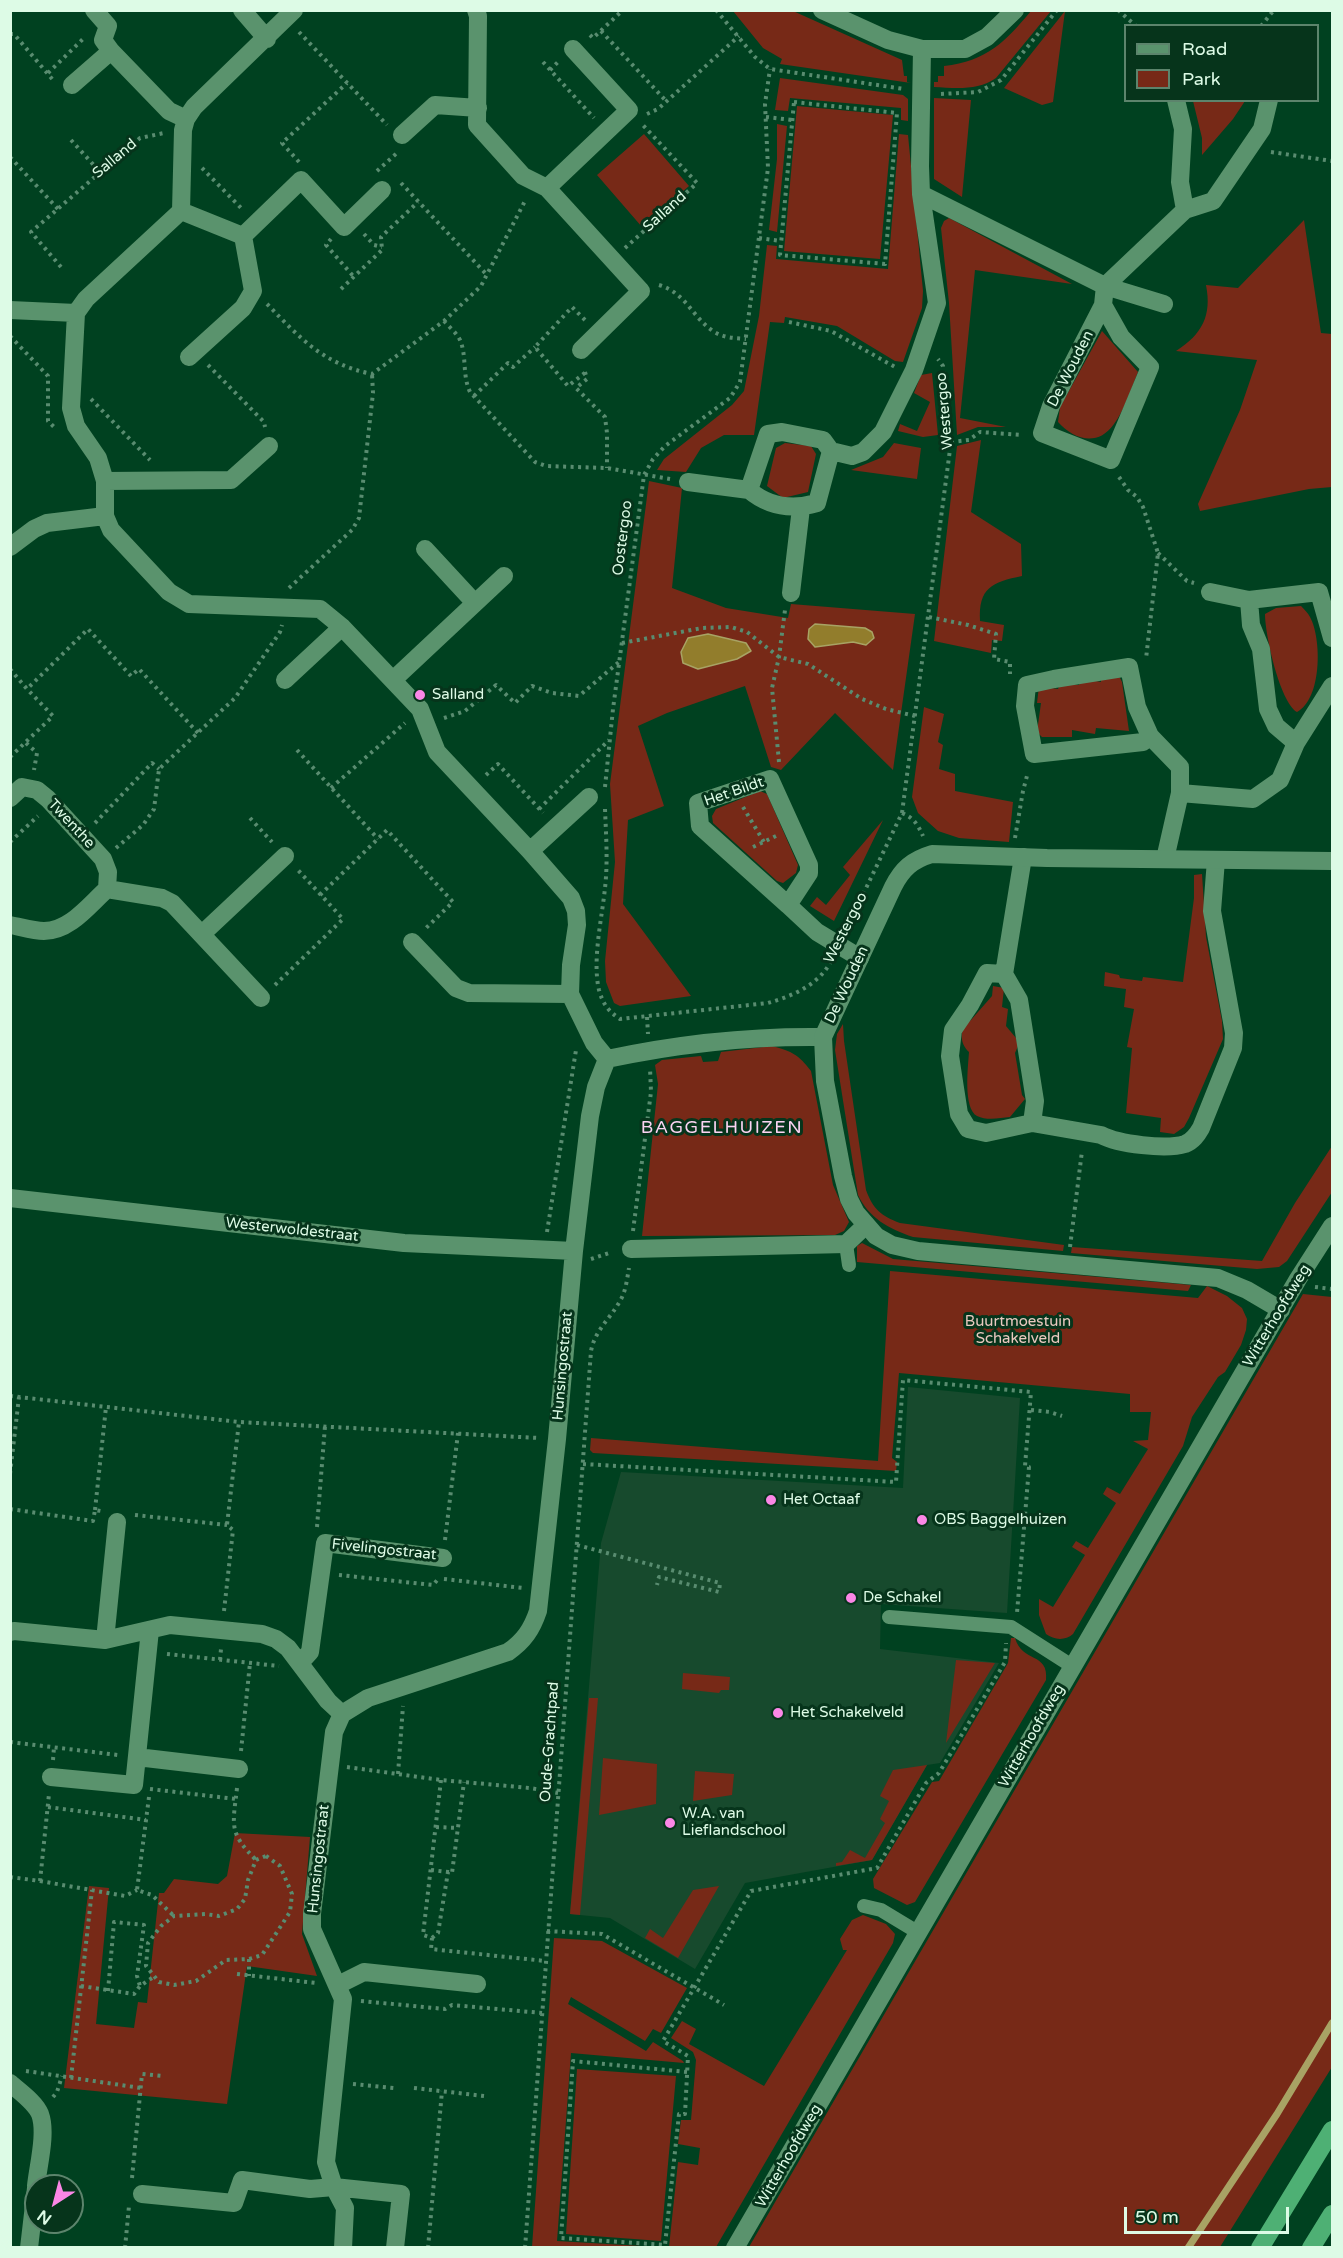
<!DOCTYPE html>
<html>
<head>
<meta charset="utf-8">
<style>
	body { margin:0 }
	#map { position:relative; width:1343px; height:2258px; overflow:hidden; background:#004120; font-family:"Varela Round",sans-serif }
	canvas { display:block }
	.frame { position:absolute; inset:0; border:12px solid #ddfbe6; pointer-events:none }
	.legend { position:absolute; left:1124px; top:24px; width:195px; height:78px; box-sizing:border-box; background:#06341b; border:2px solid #5c846c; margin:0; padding:8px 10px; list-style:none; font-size:18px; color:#ddfbe6 }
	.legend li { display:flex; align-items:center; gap:12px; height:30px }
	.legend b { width:30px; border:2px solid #5c846c }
	.north { position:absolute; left:24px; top:2174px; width:60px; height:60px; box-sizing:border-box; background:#06341b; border:2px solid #5c846c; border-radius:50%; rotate:216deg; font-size:16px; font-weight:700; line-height:24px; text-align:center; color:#ddfbe6 }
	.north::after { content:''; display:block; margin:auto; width:21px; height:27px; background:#fb87e6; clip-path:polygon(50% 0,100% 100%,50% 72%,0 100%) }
	.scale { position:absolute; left:1124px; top:2207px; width:165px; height:27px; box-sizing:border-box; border:3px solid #ddfbe6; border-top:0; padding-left:8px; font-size:18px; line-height:21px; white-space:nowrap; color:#ddfbe6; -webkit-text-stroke:4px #06341b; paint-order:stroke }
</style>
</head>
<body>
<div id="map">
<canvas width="1343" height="2258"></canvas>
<div class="frame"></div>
<ul class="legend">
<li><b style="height:8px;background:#5a936d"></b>Road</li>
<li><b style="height:16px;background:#772917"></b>Park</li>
</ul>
<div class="north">N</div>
<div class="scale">50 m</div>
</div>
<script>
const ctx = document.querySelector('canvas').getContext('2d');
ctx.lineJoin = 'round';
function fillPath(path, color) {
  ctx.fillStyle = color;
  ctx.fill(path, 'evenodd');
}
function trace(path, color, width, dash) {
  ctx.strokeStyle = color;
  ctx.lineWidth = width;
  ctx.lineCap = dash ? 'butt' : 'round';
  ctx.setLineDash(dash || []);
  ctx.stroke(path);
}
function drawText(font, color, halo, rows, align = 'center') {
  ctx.font = font + ' "Varela Round",sans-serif';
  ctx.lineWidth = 6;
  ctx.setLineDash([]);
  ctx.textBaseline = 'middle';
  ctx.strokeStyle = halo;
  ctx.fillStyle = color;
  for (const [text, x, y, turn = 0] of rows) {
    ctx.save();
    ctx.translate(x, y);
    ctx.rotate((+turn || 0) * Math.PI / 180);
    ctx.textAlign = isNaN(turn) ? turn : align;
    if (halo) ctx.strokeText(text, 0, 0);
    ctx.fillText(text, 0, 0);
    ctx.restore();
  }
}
fillPath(new Path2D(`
	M908,1387L1020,1398L1007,1613L881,1604L880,1649L999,1663L940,1763L927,1765L872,1860L745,1883L695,1969L610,1918L570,1914L601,1543L621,1472L903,1488Z`), '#174a2d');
fillPath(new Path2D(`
	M733,11H793L902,60L904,76H907V82L911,83L780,64L782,59L763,48Z
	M1031,11H1051L996,78C978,91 955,88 934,87V82H938V76H944V66C987,61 1005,42 1031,11Z
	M1065,11L1053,102L1042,105L1004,88Z
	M780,78L903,95L908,99V121L901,120V108L790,98L788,111L775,110Z
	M934,98L971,100L962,197L934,179Z
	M1193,101H1245L1233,119L1202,155V138Z
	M797,106L893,115L880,259L784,251Z
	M777,124L787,126L777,232L769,230L777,159Z
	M644,134L689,186L642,227L597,175Z
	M899,134L908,135L923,291L922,308L903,362L895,361L837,326L785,317L784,323L770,322L754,435H724L701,448L686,472L657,470L664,459L732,405L744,391L759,316L767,245L777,246L776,259L888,269Z
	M949,218L1072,284L975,270L960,418L1006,427H978L957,435L949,303L941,228L944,221Z
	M1304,220L1321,333L1332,334V487L1309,489L1200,511L1198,504L1240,410L1257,360L1176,351C1202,334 1212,316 1206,285L1238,288Z
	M1102,331L1138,372C1131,389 1125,409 1114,424C1098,447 1074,440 1058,422L1060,407Z
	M932,373L938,435L923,437L898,431L900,424L917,431L930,402L914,393L921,375Z
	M981,440L971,512L1021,544L1022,576C992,582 978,588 980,621L1004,625L1002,641L992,640L991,653L934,641L957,446Z
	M785,443L811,446L816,454L808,492L783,498L767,486L776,448Z
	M894,443L921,448L917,479L851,470L883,457Z
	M649,481L682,488L672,588L726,608L788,618L791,604L915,614L893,770L835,713L781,770L771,767L745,686L667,713L638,726L664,806L628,820L623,904L691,996L620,1006L614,1003L606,982L605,961L615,862L610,784Z
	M1301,606C1304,609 1308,613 1310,617C1322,639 1322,699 1297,712C1280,702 1265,635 1265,614L1276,608Z
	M1101,675L1119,676L1122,682L1129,731L1096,728L1095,734L1072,730V737H1042L1037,732L1041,703H1037L1039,686L1058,689L1060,683L1079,685L1081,678L1101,682Z
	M924,707L944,714L938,742L943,745L939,769L955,774V791L1013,802L1009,842L959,838L938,831L918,813L912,797Z
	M760,791L767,794L798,865L796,873L783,883L777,881L713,823L712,816L716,809Z
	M883,820L834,921L810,906L817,897L826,905L850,875L843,867Z
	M1202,874L1206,937L1222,1021L1223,1039L1189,1118L1184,1127L1174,1134L1160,1132L1161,1118L1126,1113L1132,1048L1127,1047L1134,1009L1124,1007L1126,989L1104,986L1105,972L1119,975L1120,978L1142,981L1143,977L1183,982L1194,898V875Z
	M993,986L1004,988L1002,1007L1008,1009L1006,1026L1016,1038L1018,1046L1015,1053L1022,1095L1025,1099L1010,1117C1000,1118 987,1121 977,1116C963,1108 968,1067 969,1052C959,1043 959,1027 971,1020L992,996Z
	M843,1024L844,1041L866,1190C873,1209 881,1216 900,1223L1064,1245L1063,1251L913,1237C889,1229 869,1218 858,1195L835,1050L837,1034Z
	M772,1046C793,1052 798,1054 811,1071L833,1185L849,1222L844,1231L835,1235L642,1236L658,1084L655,1065L662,1060L701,1056L703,1062L718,1061L721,1052Z
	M1332,1146V1192L1287,1261L1279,1267L1257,1269L1071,1253L1072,1247L1262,1261L1295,1203Z
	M862,1243L893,1259L1191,1285L1188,1291L857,1262V1246Z
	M890,1271L1198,1298L1207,1286L1227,1296L1242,1308L1247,1319L1246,1330L1241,1345L1225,1372L1218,1377L1192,1417L1183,1446L1073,1634C1065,1641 1054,1640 1046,1634L1039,1615V1599L1053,1607L1085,1555L1072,1547L1076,1541L1088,1548L1116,1503L1103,1494L1107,1487L1120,1494L1148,1449L1133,1441L1148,1440L1151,1412H1130V1394L899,1373L892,1458L897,1462L896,1471L593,1453L590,1450L591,1438L878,1461Z
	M1303,1294L1332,1297V2067L1220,2247H749Z
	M1011,1638H1015C1022,1663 1049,1652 1046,1680L915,1902L907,1905L874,1888L873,1879L932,1782L939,1781L1008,1663Z
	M956,1660L995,1663L946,1743Z
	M683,1673L730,1677L729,1690H721L719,1693L682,1689Z
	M589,1698H598L580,1915L570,1914Z
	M603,1758L657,1764L656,1804L599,1815Z
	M927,1765L872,1860L836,1866V1863L842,1862L850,1850L865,1858L885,1823L880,1819L889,1801L880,1796L893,1770Z
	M695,1771L734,1774L732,1795L693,1801Z
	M235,1833L310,1837L302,1934L317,1976L247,1966L227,2104L64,2088L89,1886L109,1888L96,2024L134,2028L138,2002L147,2003L159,1893H164L174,1879L218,1884L227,1876Z
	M719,1886L678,1958L645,1938L650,1929L663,1938L693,1890Z
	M863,1915L886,1924L895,1934L893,1943L716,2247H669L678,2162L698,2165L700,2148L678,2144L681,2120H691L696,2060L693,2052L671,2038L682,2021L696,2029L689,2044L764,2086L847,1950H843L840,1939L852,1920Z
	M554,1938L602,1941L687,1988L661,2033L653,2029L645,2041L571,1997L568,2004L646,2051L653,2042L683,2061L684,2063L571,2053L557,2241L658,2247H532Z
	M577,2069L676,2076L661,2241L566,2234Z`), '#772917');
const water = new Path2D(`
	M815,624L865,628L872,632L874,638L866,645L853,642L815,647L808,639L809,629Z
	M708,634L746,643L751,651L737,659L698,669L683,663L681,652L688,638Z`);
fillPath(water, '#927d2c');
trace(water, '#a8a364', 1.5);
trace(new Path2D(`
	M1188,2248L1277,2114L1332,2023`), '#a8a364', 7);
trace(new Path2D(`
	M716,10L755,57L770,69L904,89
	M1118,10L1136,26
	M1261,26L1274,10
	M601,31L667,102
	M299,32L387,125
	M10,34H14L53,80
	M590,35L593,38L623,10
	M543,62L594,118
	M550,70L558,62
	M48,73L83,39L84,41
	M941,94L978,92L1001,80L1057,10
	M794,102L897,113L885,264L780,255Z
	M647,114L658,109L739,36
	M766,117L792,120
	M71,140L100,172
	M1271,152L1332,161
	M10,157L58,209
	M299,162L282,143L347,83
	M202,168L243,210
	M377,171L398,152
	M401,183L487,275
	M364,234L374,245L382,247
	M759,238L781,241
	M331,239L326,245L354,277
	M625,248L697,183L641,123
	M61,267L31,232L140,138L164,133
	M659,285C686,293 692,317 713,331C723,338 734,338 746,339
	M341,289L382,250L381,237L418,202
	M267,304C300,338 323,364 372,374L444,321L481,286L526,199
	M585,320L572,307L535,347L568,386L586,372
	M444,321C449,327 456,332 460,340C467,356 462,375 470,392L535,462L546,466L607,468L670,479
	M789,322L831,331L895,367
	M10,336L48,376V421L56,429
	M208,365L264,422L265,427
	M585,372L587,379L576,388L605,417L607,433V468
	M474,396L508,363L513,367L535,347
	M91,399L150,460
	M951,442L969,440L980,432L1023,435
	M1119,477L1128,490L1137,497L1143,507L1158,553L1146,659
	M1158,553L1187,581L1194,583
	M289,588L352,530L359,518L373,393L372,374
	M929,617L968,625L996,634L994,659L1010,662V674
	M622,643L702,628L731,627L747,632L779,657L808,664L862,699L886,709L915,716
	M10,669L27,689L88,629L131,676L139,669L198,733
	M444,718L465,711L496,685L515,703L532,686L552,693L579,696L619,662
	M26,743L37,753L34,770
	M297,750L378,839
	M10,757L53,716L27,689
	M779,762L772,688L779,657L785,610
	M486,775L498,764L543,813
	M605,787L613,709L644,475L653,459L665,446L730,398L740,382L768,168L765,104L770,69
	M331,788L405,723
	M743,807L764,842
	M539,809L609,740
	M605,809C606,835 608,862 605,888C602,918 592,960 599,990C603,1004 608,1011 620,1019L768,1003C792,996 819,985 831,961
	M902,813C914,818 918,825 923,836
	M250,818L272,842
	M95,823L152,763L159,769
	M1015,838L1023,791L1028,772
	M10,842L38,816
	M753,847L776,836
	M116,848L143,825L154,809L159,769L235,698L280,632L282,625
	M320,895L387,830L453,902L425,929
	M847,928L902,813L951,442L943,366L938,359
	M275,985L343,919L297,869
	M647,1017L648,1034
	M633,1231L651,1092L650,1068
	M547,1232L576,1050
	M1070,1247L1082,1151
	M591,1259L612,1252
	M1315,1287L1332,1289
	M10,1396L239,1422L539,1438
	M1031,1410L1050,1412L1062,1416
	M583,1464L896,1482L903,1380L1031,1392L1025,1466L1029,1467L1017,1613
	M10,1474L19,1397
	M10,1509L93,1521L95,1510L101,1511
	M95,1510L106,1407
	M135,1515L227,1525
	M317,1527L325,1426
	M445,1540L458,1433
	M577,1545L720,1583L719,1592L659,1577L657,1585
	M339,1575L433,1585L439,1578
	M444,1579L523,1588
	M224,1611L233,1530L227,1525L239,1422
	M167,1654L279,1666
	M220,1660L221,1649
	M10,1742L118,1755
	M241,1751L250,1663
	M53,1760L54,1747
	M347,1767L441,1780L530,1788L558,1793
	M398,1774L403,1706
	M441,1780L423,1935L432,1938L431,1949L545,1961
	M237,1788C233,1825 228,1832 256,1860
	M150,1789L236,1799
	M149,1797L137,1890L152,1895L174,1916
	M48,1807L146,1820
	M436,1827L458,1828
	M266,1856L280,1866L292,1894L290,1912L262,1955L249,1959L226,1960L196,1981L174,1985L159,1982L146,1966L148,1943L161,1926L174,1916L205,1914L219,1916L237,1909L245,1899L248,1880L256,1860Z
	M431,1870L448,1872
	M10,1877L40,1881L49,1794
	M40,1881L125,1896L137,1890
	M547,1931L602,1934L724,2005
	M432,1938L438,1933L448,1872L452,1873L464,1782
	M249,1959V1976
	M237,1974L316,1983
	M81,1986L134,1994L140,1986L155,1976
	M108,1991L114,1922L144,1925L137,1976L140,1986
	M361,2001L445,2009L452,2005L542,2013
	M26,2071L141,2088
	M687,2072L573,2061L561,2238L665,2245L679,2114H685L688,2056L663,2041L751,1891L877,1868L926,1783L939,1773L1005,1662L1006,1643
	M71,2078L92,1890
	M353,2084L394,2088
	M414,2088L484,2096
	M53,2097L57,2092L62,2076
	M132,2178L142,2074L162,2076
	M125,2248L129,2206
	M428,2248L442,2091
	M525,2248L591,1351C595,1330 610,1319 620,1301C626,1291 627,1279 629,1268`), '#598c70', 4, [3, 4.5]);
trace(new Path2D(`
	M846,1244L849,1265
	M889,1617L1011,1627L1072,1666
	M864,1906L881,1910L919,1933`), '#5a936d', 14);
trace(new Path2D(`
	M94,10L108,26L103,40L111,51L169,111L186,119
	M242,10L267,39
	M294,10L194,107L186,119L183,130L181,211L86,299L76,313L71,408L76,426L98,458L105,481V516L111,530L169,592L189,604L320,609L342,627L420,709L437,752L530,851L571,898L576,911L577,925L571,965L570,994L594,1043L607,1059
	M476,10L478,16L477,125L523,176L547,188L641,291L581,350
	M72,85L111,51
	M1176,100L1183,129L1180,182L1185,210
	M402,135L435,105L478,108
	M547,188L629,110L573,49
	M921,194L1105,286L1164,304
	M181,211L243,236
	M243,236L301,180L344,227L382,190
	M1103,305L1121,337L1150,367L1111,460L1042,433L1051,406L1103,305L1105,286L1185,210L1213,201L1262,129L1269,100
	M10,310L76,313
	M189,357L243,308L253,291L243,236
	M831,451L817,503C792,510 769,507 749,490L768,434L782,432L823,440L831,451L852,456L863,452L883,432L914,370L937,303L921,194L920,166L922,49
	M105,481L231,480L269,446
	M688,482L749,490
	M10,547L34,529L47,523L105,516
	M425,549L474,602
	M1210,592L1249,600
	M791,593L801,508
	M285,680L342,627
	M393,680L504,576
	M1150,736L1143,742L1034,754L1025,706L1027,685L1054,679L1129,667L1137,707L1150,736L1180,767V793L1165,859
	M1296,743L1276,726L1268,709L1261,649L1251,625L1249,600L1319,592L1332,638
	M1180,793L1253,799L1280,780L1296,743L1332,686
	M10,798L22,787L37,790L48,799L103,859L108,872L107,889
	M530,851L589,797
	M1023,857L1004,974L987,973L970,1005L953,1030L950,1056L959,1114L968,1129L986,1133L1032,1123L1101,1135C1118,1144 1166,1150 1185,1144C1193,1141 1197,1135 1201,1128L1233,1048L1234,1033L1212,911L1216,860
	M788,905L700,826L698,803L770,779L809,865V873L788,905L817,932L860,958
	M10,925C21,927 33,931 44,931C70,931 89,905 107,889L162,898L172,903L261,998
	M202,934L285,856
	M412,942L456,988L469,993L570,994
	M1004,974L1019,1000L1035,1101L1032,1123
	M607,1059C677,1044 751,1036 823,1037
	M10,1198L404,1243L574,1251
	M631,1249L846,1244L866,1225
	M10,1632L14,1631L105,1640L170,1625L262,1634L276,1639L288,1648L328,1701L342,1714
	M105,1640L117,1522
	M300,1663L310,1652L325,1543L443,1558
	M137,1757L239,1769
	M51,1777L134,1785L150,1630
	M338,1985L364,1972L477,1984
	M10,2083C20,2092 35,2102 40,2114C47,2133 38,2166 36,2186
	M142,2194L234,2203L242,2180L310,2189L334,2187L401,2194L395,2248
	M29,2248L36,2188
	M343,2248L345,2208L334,2187L326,2162L343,1999L312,1929V1914L334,1732L342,1714L368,1698L508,1652C524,1641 532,1629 538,1611L557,1439L574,1251L590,1116L596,1087L607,1059`), '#5a936d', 18);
trace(new Path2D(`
	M822,10L888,40L922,49H965L987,37L1015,10
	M1281,1310L1247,1290L1218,1278L918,1251L892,1245L876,1236L856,1213L849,1199L843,1176L825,1081L823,1037L893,887C902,869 912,860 932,854L1047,858L1332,861
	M735,2248L1298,1279L1332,1226`), '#5a936d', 18);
trace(new Path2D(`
	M1260,2248L1332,2130
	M1311,2248L1332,2214`), '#4eb074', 18);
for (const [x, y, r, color] of [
	[420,695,6,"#fb87e6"],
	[771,1500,6,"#fb87e6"],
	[922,1520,6,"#fb87e6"],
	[851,1598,6,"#fb87e6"],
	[778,1713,6,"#fb87e6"],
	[670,1823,6,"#fb87e6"]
]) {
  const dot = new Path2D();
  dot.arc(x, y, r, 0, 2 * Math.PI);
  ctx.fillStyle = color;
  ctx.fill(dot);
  trace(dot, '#06341b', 2);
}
drawText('15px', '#ddfbe6', '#06341b', [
	["Salland",115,159,-40],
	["Salland",665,212,-42],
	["De Wouden",1071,369,-63],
	["Westergoo",945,411,-95],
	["Oostergoo",623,538,-83],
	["Het Bildt",734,792,-19],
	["Twenthe",71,824,47],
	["Westergoo",846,928,-63],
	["De Wouden",847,985,-65],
	["Westerwoldestraat",292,1230,6],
	["Witterhoofdweg",1277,1316,-59],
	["Hunsingostraat",563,1366,-85],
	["Fivelingostraat",384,1550,6],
	["Witterhoofdweg",1032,1736,-60],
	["Oude-Grachtpad",550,1742,-86],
	["Hunsingostraat",319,1859,-84],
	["Witterhoofdweg",789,2156,-60]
]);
drawText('15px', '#ddfbe6', '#06341b', [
	["Salland",432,695],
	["Het Octaaf",783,1500],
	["OBS Baggelhuizen",934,1520],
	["De Schakel",863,1598],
	["Het Schakelveld",790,1713],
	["W.A. van",682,1814],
	["Lieflandschool",682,1831]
], 'left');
drawText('15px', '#eac9c0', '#06341b', [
	["Buurtmoestuin",1018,1322],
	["Schakelveld",1018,1339]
]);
ctx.letterSpacing = '1.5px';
drawText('18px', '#fbd3f2', '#06341b', [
	["BAGGELHUIZEN",722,1128]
]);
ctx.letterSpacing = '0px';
</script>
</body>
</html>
